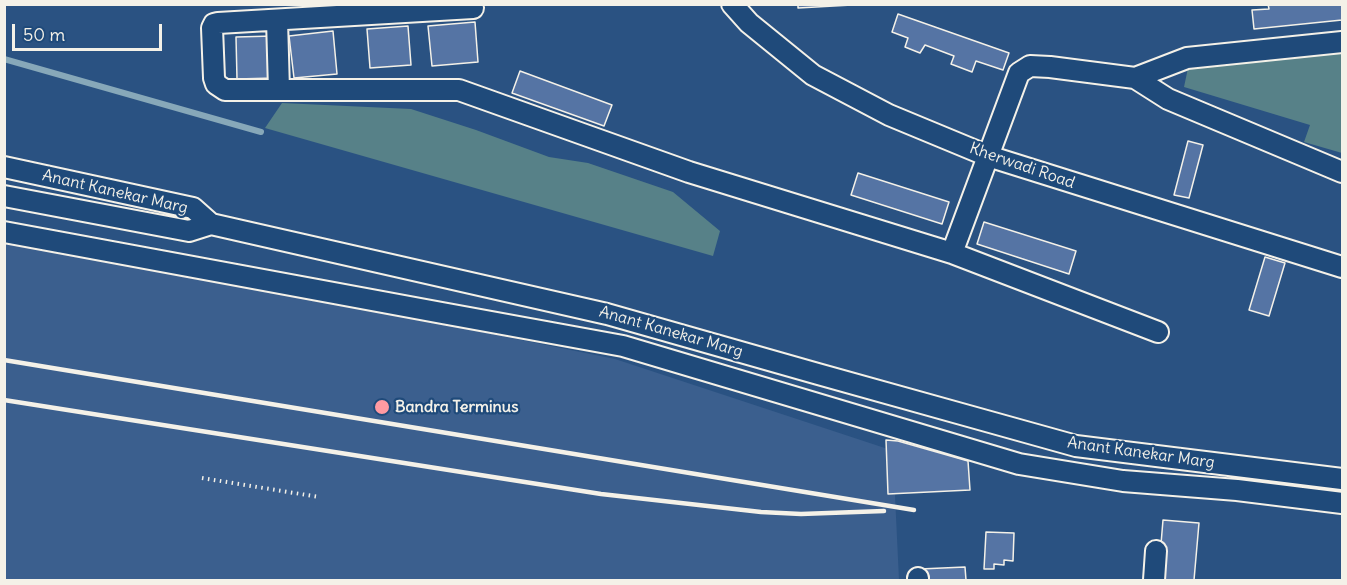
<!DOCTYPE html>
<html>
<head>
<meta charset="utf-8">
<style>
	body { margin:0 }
	#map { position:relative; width:1347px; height:585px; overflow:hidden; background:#2a5282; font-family:Delius,sans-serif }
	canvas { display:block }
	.frame { position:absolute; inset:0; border:6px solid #f4f1e8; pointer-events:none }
	.scale { position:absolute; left:12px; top:24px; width:150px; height:27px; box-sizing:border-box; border:3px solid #f4f1e8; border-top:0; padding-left:8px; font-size:18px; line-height:21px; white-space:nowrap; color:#f4f1e8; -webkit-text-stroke:4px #1f4a7a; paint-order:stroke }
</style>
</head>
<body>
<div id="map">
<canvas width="1347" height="585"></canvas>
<div class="frame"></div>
<div class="scale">50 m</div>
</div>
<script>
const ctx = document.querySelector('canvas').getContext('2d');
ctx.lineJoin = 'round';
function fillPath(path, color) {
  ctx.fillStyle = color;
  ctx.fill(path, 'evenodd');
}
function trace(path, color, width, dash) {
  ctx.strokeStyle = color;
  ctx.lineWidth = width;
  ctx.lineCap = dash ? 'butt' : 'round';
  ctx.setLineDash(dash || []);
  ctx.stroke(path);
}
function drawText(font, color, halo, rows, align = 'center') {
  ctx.font = font + ' Delius,sans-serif';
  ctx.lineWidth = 4.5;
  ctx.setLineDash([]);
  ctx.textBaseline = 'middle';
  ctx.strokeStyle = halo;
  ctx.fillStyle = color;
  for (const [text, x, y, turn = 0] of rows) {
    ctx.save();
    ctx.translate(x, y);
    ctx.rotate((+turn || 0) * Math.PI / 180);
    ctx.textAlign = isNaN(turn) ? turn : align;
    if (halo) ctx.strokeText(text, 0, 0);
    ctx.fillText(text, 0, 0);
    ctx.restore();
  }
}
fillPath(new Path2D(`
	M4,235L615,359L903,454L895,496L899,580H5Z`), '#3b5f8e');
fillPath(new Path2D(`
	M1342,51V153L1304,142L1310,125L1184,87L1188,68Z
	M282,103L411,109L476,130L549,157L588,163L673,192L720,231L713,256L265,128Z`), '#578188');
trace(new Path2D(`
	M4,59L261,132`), '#87a8b9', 6);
const building = new Path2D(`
	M798,4H870L798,8Z
	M1268,4H1342V20L1254,29L1252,10L1269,9Z
	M898,14L1009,53L1003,70L976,61L972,72L951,64L954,56L925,45L920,53L905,47L908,38L892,32Z
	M475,22L478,62L432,66L428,26Z
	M408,26L411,65L370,68L367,29Z
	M333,31L337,74L294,78L289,36Z
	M273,36L274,78L237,79L236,37Z
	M520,71L612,105L604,126L512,93Z
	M1188,141L1203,145L1189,198L1174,195Z
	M858,173L949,202L942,224L851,195Z
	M984,222L1076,251L1069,274L977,244Z
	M1265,257L1285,263L1269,316L1249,310Z
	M886,440L898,441L968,461L970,490L888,494Z
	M1163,520L1199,523L1194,580H1158Z
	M986,532L1014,533L1013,561L1004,560V565L994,564V569H984Z
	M965,567L966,580H920V569Z`);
fillPath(building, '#5574a4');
trace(building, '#f4f1e8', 1.5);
const minor = new Path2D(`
	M732,4L749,23L813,75L889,115L988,156L1342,267
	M473,8L218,23L214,24L212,28L214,78L216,84L225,90H459L689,172L952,253L1019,73L1030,66L1050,67L1135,78L1168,99L1342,172
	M277,20L279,90
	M1135,78L1187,58L1342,42
	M4,167L193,208L211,224L607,314L818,374L1076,446L1342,479
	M4,196L189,231L211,224
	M4,232L442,313L623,346L1019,464L1123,481L1237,490L1342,503
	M952,253L1158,332
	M918,578V580
	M1154,580L1156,551`);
trace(minor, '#f4f1e8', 24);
trace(new Path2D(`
	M202,478L319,497`), '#f4f1e8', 4, [1.5, 4.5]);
trace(minor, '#1f4a7a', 20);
trace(new Path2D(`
	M4,360L914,510
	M4,400L601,494L761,512L801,514L884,511`), '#f4f1e8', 4.5);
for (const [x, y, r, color] of [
	[382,407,8,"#ff9aa2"]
]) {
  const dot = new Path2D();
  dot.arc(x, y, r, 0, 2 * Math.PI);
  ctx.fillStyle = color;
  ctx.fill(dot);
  trace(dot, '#1f4a7a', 2);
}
drawText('16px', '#f4f1e8', '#1f4a7a', [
	["Kherwadi Road",1022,166,19],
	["Anant Kanekar Marg",115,192,13],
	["Anant Kanekar Marg",671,332,16],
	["Anant Kanekar Marg",1141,453,8]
]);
drawText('bold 16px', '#f4f1e8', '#1f4a7a', [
	["Bandra Terminus",395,407]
], 'left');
</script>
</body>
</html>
